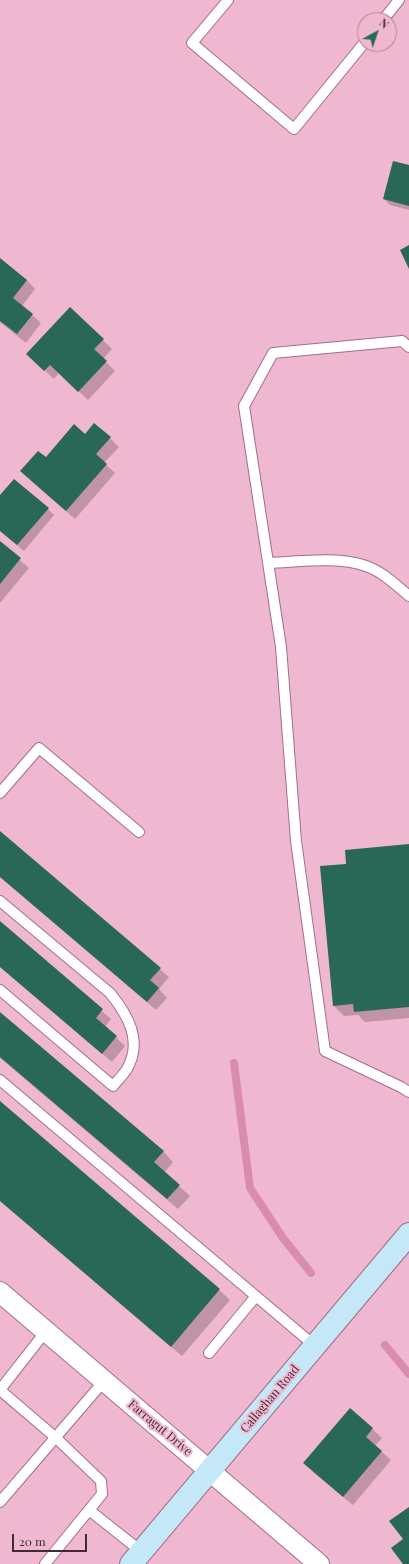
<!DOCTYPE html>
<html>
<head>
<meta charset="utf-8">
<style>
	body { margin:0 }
	#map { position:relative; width:409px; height:1564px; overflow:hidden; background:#f0b8d0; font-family:"Playfair Display",serif }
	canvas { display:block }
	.north { position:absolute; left:357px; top:12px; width:40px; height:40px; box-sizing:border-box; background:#f0b8d0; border:1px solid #aa7f92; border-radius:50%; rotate:40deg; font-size:11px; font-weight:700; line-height:16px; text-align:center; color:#402a34 }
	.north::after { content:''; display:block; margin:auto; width:14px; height:18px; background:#296957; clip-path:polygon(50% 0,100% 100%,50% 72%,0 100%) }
	.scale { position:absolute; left:12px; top:1534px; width:75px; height:18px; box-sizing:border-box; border:2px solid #402a34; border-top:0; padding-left:5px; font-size:12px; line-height:14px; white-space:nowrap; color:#402a34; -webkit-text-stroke:3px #f0b8d0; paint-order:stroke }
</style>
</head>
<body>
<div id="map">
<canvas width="409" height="1564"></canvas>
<div class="north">N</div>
<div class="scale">20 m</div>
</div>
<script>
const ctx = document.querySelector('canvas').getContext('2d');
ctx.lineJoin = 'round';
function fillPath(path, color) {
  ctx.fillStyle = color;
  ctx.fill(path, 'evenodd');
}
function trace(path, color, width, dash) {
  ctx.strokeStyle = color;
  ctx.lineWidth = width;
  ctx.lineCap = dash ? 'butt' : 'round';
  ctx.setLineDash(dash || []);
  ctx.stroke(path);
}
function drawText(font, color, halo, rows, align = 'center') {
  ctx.font = font + ' "Playfair Display",serif';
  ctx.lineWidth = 4;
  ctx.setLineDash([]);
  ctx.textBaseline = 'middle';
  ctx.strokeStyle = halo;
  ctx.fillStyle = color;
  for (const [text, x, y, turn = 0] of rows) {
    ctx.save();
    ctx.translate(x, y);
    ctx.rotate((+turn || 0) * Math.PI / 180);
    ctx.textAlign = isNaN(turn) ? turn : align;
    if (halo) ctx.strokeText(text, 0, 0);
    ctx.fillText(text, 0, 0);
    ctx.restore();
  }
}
fillPath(new Path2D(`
	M409,166V210L390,205L384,199Z
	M0,259L27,280L35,289L22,306L41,323L26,343L0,322Z
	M70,308L112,349L103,359L115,371L88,400L59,373L54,379L27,354Z
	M85,435L110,438L119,447L104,463L115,473L75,519L30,480L46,458Z
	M0,497L48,509L54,515L24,551L0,531Z
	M0,543L29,568L0,603Z
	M0,832L169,977L159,989L167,998L156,1010L0,877Z
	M409,845V1018L365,1022L358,1015L344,1016L334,1006L347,865Z
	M0,923L111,1019L105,1027L125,1046L112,1062L0,967Z
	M0,1013L163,1151L173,1162L164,1173L190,1196L178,1209L0,1058Z
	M0,1103L219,1290L230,1300L182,1356L0,1201Z
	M350,1409L382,1438L375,1446L391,1460L353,1505L313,1472Z`), '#0003');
trace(new Path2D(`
	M234,1063L250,1188L283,1238L311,1273
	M385,1345L409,1374`), '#d98caf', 8);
fillPath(new Path2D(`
	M393,161L409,165V206L383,199Z
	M409,245V269L400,250Z
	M0,258L27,280L13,298L33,314L17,334L0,321Z
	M70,307L104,339L94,349L107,361L78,392L50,365L44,371L26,354Z
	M94,423L111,437L96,454L107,464L66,511L20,471L38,451L46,457L74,424L85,434Z
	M14,479L49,508L17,545L0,531V495Z
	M0,541L21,558L0,584Z
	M0,831L161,968L150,980L159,988L147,1002L0,877Z
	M409,844V1007L354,1012L353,1004L333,1006L320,866L346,864L345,850Z
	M0,921L103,1009L96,1018L117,1036L102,1054L0,967Z
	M0,1012L164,1151L154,1162L180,1185L167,1199L0,1057Z
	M0,1101L220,1289L171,1347L0,1201Z
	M350,1408L373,1428L366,1437L382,1451L343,1497L303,1463Z
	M409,1507V1564H403L391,1548L403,1539L389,1521Z`), '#2a6856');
const service = new Path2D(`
	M228,0L192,43L294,129L365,42
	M383,20L399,0
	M409,347L402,341L273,353L244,406L281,647L296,841L325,1051L401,1087L409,1092
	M269,563C299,562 337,556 366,566C383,572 396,585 409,596
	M0,793L39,748L139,832
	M0,901L110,993C128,1015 143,1041 127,1069C123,1075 118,1080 113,1086L0,990
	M0,1080L315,1346
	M209,1353L256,1296
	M0,1502L104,1381
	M89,1510L142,1552
	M45,1564L102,1494L101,1481L55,1437L0,1390L46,1331`);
const minor = new Path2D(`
	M0,1292L319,1564`);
const secondary = new Path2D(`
	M131,1564L409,1234`);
trace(service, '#a16f85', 12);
trace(minor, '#a16f85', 22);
trace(secondary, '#a16f85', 24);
trace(service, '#fff', 10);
trace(minor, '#fff', 20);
trace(secondary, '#c4e8f8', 22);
drawText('12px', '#402a34', '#f0b8d0', [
	["Callaghan Road",270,1399,-50],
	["Farragut Drive",160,1428,40]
]);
</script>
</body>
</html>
